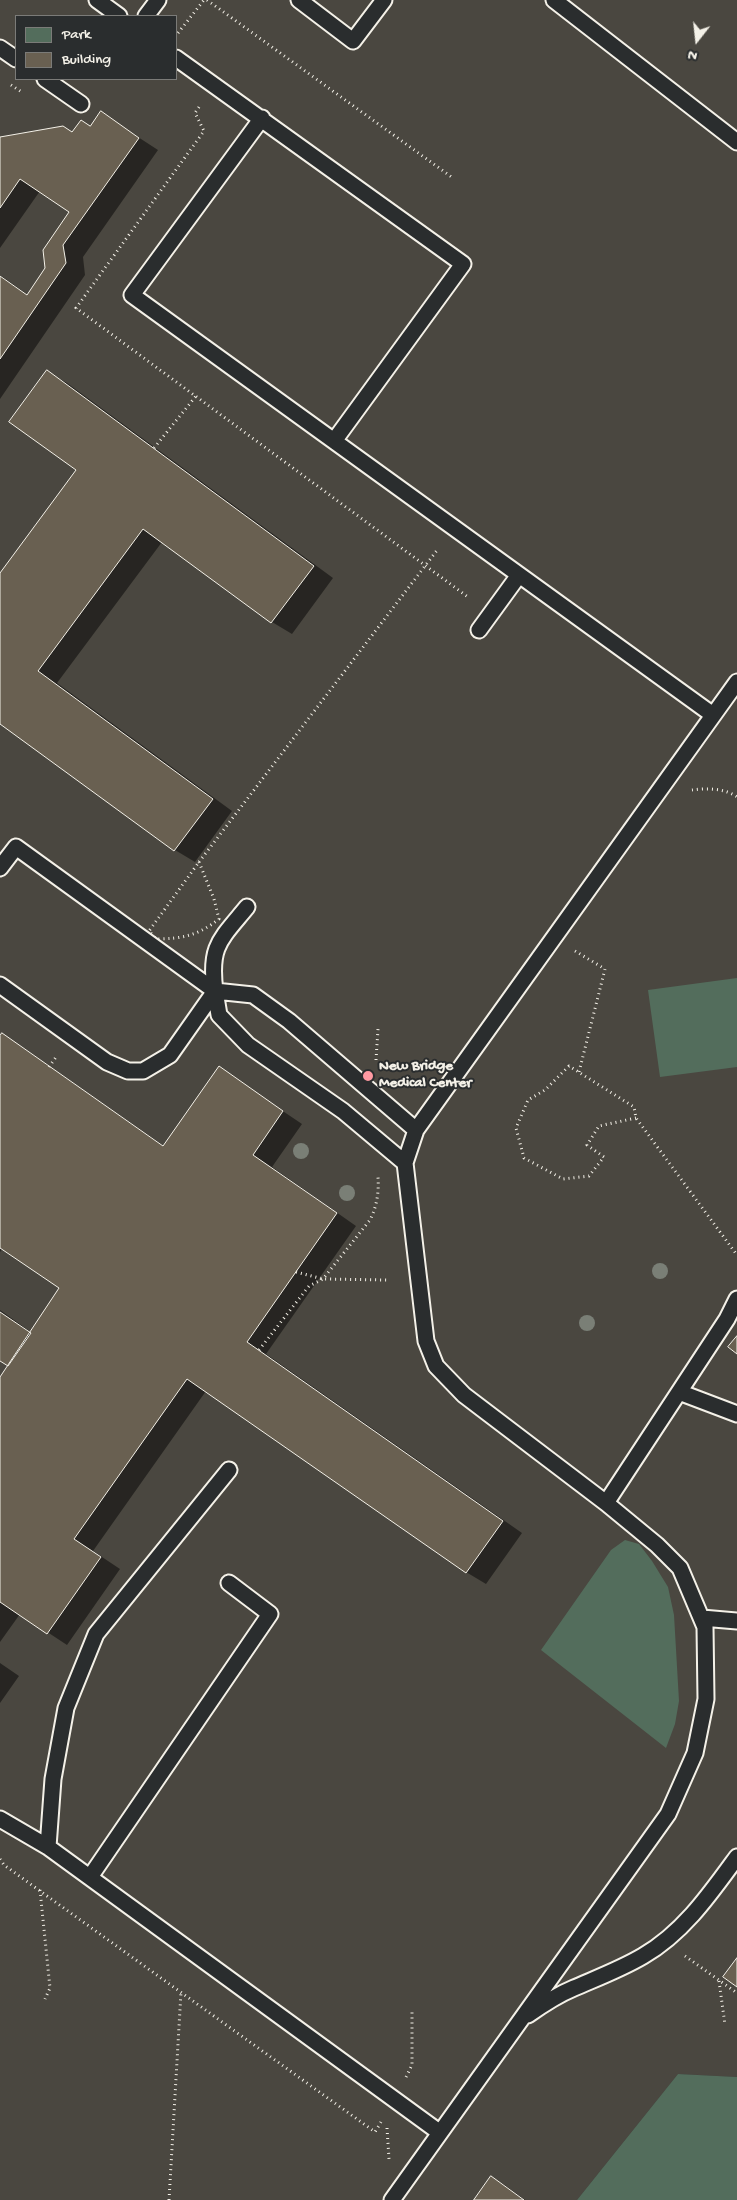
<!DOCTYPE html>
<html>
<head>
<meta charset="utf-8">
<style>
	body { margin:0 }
	#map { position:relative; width:737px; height:2200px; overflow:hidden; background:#3d3c38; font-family:"Gochi Hand",sans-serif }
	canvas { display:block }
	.legend { position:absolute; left:15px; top:15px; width:162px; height:65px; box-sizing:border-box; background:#2a2d2e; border:1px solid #7b7b78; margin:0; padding:6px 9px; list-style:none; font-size:15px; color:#f4f1e8 }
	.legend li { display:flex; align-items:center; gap:10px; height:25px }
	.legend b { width:25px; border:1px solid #7b7b78 }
	.north { position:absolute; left:672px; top:15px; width:50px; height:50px; -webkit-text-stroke:4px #2a2d2e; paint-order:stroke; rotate:196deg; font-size:14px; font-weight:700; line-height:20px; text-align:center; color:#f4f1e8 }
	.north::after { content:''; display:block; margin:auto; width:18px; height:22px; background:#f4f1e8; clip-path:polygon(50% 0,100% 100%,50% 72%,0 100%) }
</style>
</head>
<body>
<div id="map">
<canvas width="737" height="2200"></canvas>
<ul class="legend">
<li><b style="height:14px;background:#536d5c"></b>Park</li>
<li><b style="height:14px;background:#696051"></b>Building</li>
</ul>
<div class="north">N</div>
</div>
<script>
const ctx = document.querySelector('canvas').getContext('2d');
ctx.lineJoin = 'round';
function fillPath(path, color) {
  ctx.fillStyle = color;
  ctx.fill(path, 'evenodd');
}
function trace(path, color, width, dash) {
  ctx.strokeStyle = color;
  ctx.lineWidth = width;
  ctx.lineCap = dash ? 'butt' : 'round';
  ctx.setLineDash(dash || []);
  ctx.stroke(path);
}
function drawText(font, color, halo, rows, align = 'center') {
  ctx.font = font + ' "Gochi Hand",sans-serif';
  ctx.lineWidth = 4;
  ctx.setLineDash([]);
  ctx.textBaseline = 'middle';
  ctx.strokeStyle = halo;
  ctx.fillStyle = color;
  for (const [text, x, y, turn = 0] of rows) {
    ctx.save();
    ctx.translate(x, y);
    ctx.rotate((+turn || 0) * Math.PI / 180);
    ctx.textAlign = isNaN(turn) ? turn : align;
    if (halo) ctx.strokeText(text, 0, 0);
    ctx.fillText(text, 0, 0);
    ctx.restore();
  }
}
fillPath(new Path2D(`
	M0,0H737V2077L678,2074L577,2200H0ZM16,16H176V79H16Z`), '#4a4740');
fillPath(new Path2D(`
	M737,978V1067L660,1077L648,990Z
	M625,1540L639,1544L652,1561L668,1587L674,1615L679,1701L675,1724L666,1748L541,1650L611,1550Z
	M678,2074L737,2077V2200H577Z`), '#536d5c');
fillPath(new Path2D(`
	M101,113L158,150L83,257L85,275L0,399V275L28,295L47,268L71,212L40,191L0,248V138L73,133L91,127Z
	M47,372L67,383L333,578L292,634L272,622L162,542L57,683L232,811L195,862L175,850L0,722V575L77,470Z
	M2,1035L22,1047L164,1146L219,1068L302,1124L272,1167L356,1226L266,1354L522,1533L486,1584L466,1572L206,1391L93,1551L120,1569L67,1645L20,1614L0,1642V1379L9,1366L0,1359V1310L32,1333L60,1288L3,1248L0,1252V1039Z
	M0,1663L19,1676L0,1703Z
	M492,2178L503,2184L525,2200H476Z`), '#0007');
const building = new Path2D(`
	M101,111L139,138L63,245L66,263L0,359V276L27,295L45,268L43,250L69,212L20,179L0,208V137L63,126L72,132L81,120L90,126Z
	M47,370L314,566L271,623L143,529L38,671L213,799L174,851L0,724V573L76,470L9,422Z
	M2,1033L163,1146L219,1066L283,1111L253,1155L337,1213L247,1342L503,1521L466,1573L187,1379L74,1539L101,1557L47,1634L0,1602V1377L59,1288L0,1248V1036Z
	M0,1312L31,1333L8,1366L0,1361Z
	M737,1336V1354L728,1347Z
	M737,1958V1987L723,1977Z
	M491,2176L524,2200H474Z`);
fillPath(building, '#696051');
trace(building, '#f4f1e8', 1);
const lane = new Path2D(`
	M97,0L119,16
	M299,0L353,41L384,0
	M554,0L737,142
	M146,16L158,0
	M0,48L16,59
	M176,58L463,264L334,441
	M45,79L81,104
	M262,118L132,295L713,715
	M479,630L519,575
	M0,868L16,847L215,991
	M0,985L107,1062L128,1071H143L170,1055L215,991C209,946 220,940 247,907
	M405,1163L343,1111L248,1045L219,1015L215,991L253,995L289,1021L416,1130
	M679,1392L737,1414
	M229,1470L96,1634L66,1708L53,1779L48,1847L439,2132
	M606,1503L727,1319L737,1299
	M702,1618L737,1621
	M0,1819L48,1847
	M90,1877L270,1614L229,1583
	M528,2015C542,2005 557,1995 574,1988C597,1978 621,1969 643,1956C683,1933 710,1894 737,1857
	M392,2200L668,1814L695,1753L706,1699L705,1627L680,1568L657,1545L606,1503L464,1395L436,1366L426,1341L405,1163L416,1130L737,682`);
trace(lane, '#f4f1e8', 19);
trace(new Path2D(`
	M207,0L453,178
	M178,33L204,0
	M11,85L23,93
	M199,107L195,113L204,131L76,308L468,597
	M154,448L196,396
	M692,790C706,788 725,788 737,797
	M199,862L438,549
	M199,862L214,899L219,919C199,935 182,939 156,939L149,931Z
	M575,951L605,969L579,1072
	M376,1060L378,1029
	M49,1067L56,1057
	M636,1118L599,1126L587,1145L604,1157L589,1176L563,1179L524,1158L516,1128L528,1100L545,1090L569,1066L634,1107L636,1118L737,1255
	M296,1272L323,1279L388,1280
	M259,1350L309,1286L323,1279L370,1220C377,1206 379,1192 378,1177
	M0,1859L4,1865L375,2132L381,2122
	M40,1890L50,1988L45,1999
	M685,1956L737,1993
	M719,1981L725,2025
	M406,2077L412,2065V2010
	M387,2128L389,2159
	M169,2200L181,1992`), '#f4f1e8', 3, [1, 4]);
trace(lane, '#2a2d2e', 15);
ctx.fillStyle = '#7a7f76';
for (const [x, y] of [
	[301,1151],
	[347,1193],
	[660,1271],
	[587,1323]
]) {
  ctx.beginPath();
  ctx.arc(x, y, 8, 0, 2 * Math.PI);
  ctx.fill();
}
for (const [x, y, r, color] of [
	[368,1076,6,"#ff9aa2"]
]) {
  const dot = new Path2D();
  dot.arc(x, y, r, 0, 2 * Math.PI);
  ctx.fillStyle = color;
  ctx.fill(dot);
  trace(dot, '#2a2d2e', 2);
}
drawText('bold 15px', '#f4f1e8', '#2a2d2e', [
	["New Bridge",379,1067],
	["Medical Center",379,1084]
], 'left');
</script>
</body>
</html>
